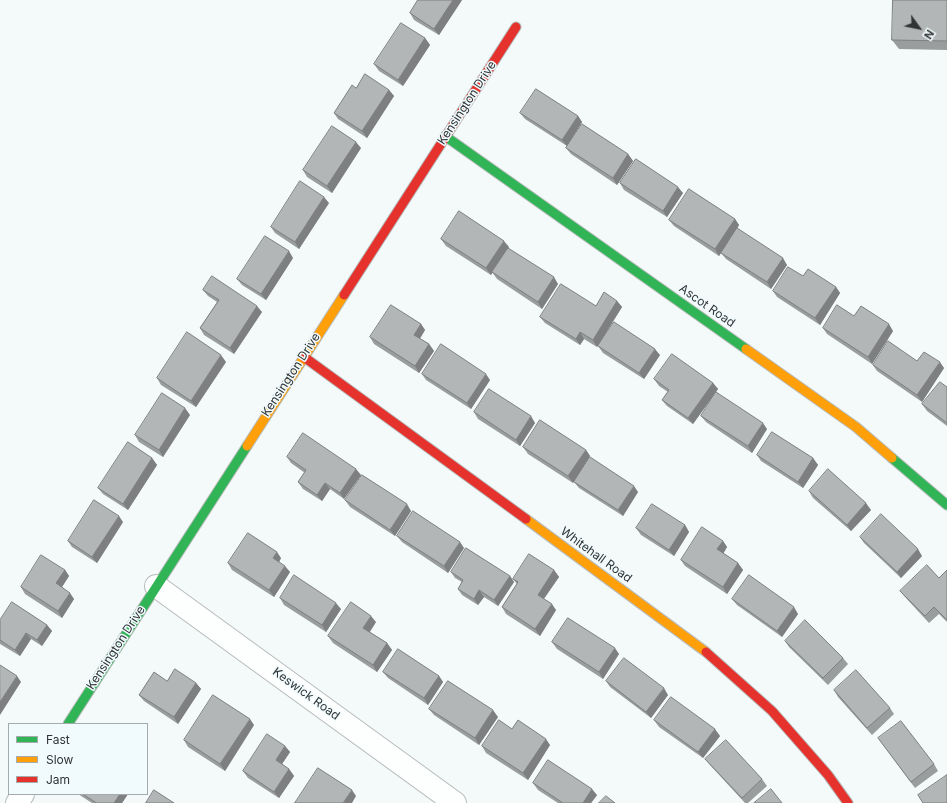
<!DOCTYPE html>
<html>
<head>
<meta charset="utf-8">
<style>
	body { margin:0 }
	#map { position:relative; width:947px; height:803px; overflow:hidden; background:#f4f9fa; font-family:Inter,sans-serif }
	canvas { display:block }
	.legend { position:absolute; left:8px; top:723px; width:140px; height:72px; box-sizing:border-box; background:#f1fbfd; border:1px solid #a4abad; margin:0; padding:5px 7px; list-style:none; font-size:12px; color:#303435 }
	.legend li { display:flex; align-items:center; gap:8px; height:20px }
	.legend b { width:20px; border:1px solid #a4abad }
	.north { position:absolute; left:899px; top:8px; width:40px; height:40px; -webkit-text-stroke:3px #f1fbfd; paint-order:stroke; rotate:123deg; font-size:11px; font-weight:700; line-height:16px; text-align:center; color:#303435 }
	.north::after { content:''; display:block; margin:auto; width:14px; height:18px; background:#303435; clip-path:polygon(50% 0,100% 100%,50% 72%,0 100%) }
</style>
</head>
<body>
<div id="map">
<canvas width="947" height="803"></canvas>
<ul class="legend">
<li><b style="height:5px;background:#30b455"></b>Fast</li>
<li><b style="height:5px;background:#ff9f0a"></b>Slow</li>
<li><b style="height:5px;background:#e5322d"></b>Jam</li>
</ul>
<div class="north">N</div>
</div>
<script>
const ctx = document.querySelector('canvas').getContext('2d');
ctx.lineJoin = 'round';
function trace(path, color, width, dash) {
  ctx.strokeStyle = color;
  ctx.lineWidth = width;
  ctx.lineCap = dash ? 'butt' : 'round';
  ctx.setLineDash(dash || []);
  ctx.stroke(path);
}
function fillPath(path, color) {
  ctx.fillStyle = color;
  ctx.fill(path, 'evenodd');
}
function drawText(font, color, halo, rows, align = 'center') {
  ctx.font = font + ' Inter,sans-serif';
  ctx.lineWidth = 3;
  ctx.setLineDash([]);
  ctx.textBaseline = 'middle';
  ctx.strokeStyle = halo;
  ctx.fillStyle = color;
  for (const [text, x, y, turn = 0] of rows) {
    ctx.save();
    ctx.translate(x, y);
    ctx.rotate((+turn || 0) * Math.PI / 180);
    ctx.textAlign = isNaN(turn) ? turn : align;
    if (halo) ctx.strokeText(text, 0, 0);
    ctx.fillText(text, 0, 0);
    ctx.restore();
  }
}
const street = new Path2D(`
	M156,586L455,803
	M17,803L23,794`);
const fast = new Path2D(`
	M445,136L746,349
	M892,458L947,505
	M68,724L247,446`);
const slow = new Path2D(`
	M746,349L856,427L892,458
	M247,446L344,295
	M526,519L706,652`);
const jam = new Path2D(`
	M344,295L516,27
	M304,357L526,519
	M706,652L772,711L828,775L848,803`);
trace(street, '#b7bbbb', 24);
trace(fast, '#b7bbbb', 11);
trace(slow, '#b7bbbb', 11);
trace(jam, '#b7bbbb', 11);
trace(street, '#fdfefe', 22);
trace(fast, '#30b455', 9);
trace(slow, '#ff9f0a', 9);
trace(jam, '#e5322d', 9);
fillPath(new Path2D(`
	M418,0H462L439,35L414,20L410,13Z
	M947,0V50L899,49L892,40Z
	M425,38L430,45L403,86L379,71L374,64Z
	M356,88L389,90L394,96L367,138L338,119L334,113Z
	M520,113L578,116L582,122L567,146L525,119Z
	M361,148L332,193L307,177L303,170Z
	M566,148L628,154L633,161L617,185L571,154Z
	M620,183L683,193L667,217L624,190Z
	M329,203L299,249L275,233L271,227Z
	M735,219L739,225L737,229L787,265L771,289L726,259L721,253L719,256L674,226L669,220Z
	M441,239L509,247L508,248L558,284L542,309L497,279L492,272L491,275L446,246Z
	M293,258L266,300L242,285L237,279Z
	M803,276L836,287L840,293L820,325L777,297L773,291Z
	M203,290L262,312L234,354L204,335L200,328L217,302L208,296Z
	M617,301L622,307L597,347L584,339L580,345L545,323L540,317L596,306Z
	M854,316L893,331L872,364L827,334L823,328Z
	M421,324L425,330L420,339L429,344L434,351L419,373L374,344L370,337Z
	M598,346L660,355L644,379L603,353Z
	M917,361L944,368L922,402L877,371L873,365Z
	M226,362L196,407L161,385L157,378Z
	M422,374L490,380L471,409L426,380Z
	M654,379L713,383L718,389L693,424L667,406L662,400L668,392L659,386Z
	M947,387V426L927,411L922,404Z
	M474,412L535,423L520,446L478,419Z
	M190,415L163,457L139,442L135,435Z
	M701,416L767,429L752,453L706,422Z
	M523,447L586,450L590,456L573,483L528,454Z
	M757,455L813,458L818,465L803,488L761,461Z
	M287,457L361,475L344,499L330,489L322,501L303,489L298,482L305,473L291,463Z
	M152,458L157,465L128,510L103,494L98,488Z
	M574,482L638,492L623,516L579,488Z
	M809,491L871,510L851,531L813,498Z
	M345,500L411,511L395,536L350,507Z
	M123,522L97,563L72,547L68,541Z
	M685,525L689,532L674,556L641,535L636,528Z
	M397,536L464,548L448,573L402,542Z
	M860,537L922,556L901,578L864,543Z
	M723,541L727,547L723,553L738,563L743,570L727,594L685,566L681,560Z
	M281,558L279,562L290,572L274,597L232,570L228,563Z
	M65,570L69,576L62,587L74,599L62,618L25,594L21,587Z
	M554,570L559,577L544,599L556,610L540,636L506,614L502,607L517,584L513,579Z
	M947,570V622L939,614L929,623L905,597L900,591L939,578Z
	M451,572L510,576L514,582L498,606L484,597L478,605L462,595L458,589L462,582L455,578Z
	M280,598L341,609L326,632L284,605Z
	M732,599L798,614L782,637L737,605Z
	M0,620L47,625L52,631L42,646L31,639L20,656L0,644Z
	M376,622L370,632L387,643L392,650L377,672L333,643L328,636Z
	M785,641L843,658L848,664L828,685L789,647Z
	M552,642L619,654L603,679L557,649Z
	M383,672L439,676L443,682L428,705L388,678Z
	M167,681L196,683L201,689L178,724L144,701L139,695Z
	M606,681L668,695L651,718L610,687Z
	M834,690L890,708L894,714L872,735L838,697Z
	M429,709L498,717L479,745L434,715Z
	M654,720L720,736L703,758L659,727Z
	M254,725L225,771L188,747L184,740Z
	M512,729L550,745L528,780L486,753L482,746Z
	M878,738L934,764L938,771L915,788Z
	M285,746L290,752L282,764L289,769L294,776L279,798L248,778L243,771Z
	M705,759L762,779L767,786L748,803H745L710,765Z
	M533,783L597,795L591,803H558L538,790Z
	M78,794H128L122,803H92Z`), '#9a9d9d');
fillPath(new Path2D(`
	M453,0H462L439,35L434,29Z
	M425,38L430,45L403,86L398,80Z
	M389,90L394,96L367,138L362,131Z
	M578,116L582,122L567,146L562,140Z
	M356,142L361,148L332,193L327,186Z
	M628,154L633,161L617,185L613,178Z
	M678,187L683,193L667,217L663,211Z
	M324,197L329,203L299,249L295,242Z
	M735,219L739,225L719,256L715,249Z
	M504,241L509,247L491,275L486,268Z
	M289,251L293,258L266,300L261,294Z
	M783,258L787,265L771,289L767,282Z
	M554,277L558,284L542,309L538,302Z
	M836,287L840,293L820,325L815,318Z
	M617,301L622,307L597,347L593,340Z
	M257,306L262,312L234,354L230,348Z
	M421,324L425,330L418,341L414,335Z
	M889,324L893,331L872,364L868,357Z
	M580,332L584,339L580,345L576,339Z
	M429,344L434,351L419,373L415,366Z
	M655,349L660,355L644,379L639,373Z
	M221,355L226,362L196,407L191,401Z
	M940,362L944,368L922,402L917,395Z
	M486,374L490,380L471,409L467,403Z
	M713,383L718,389L693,424L688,418Z
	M185,408L190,415L163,457L159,450Z
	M531,416L535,423L520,446L516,440Z
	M763,423L767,429L752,453L748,446Z
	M586,450L590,456L573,483L568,476Z
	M152,458L157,465L128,510L123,504Z
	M813,458L818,465L803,488L798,482Z
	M356,469L361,475L344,499L340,493Z
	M325,483L330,489L322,501L317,495Z
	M634,486L638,492L623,516L618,510Z
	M866,503L871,510L851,531L847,525Z
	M407,504L411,511L395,536L390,530Z
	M119,516L123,522L97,563L92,557Z
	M685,525L689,532L674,556L669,550Z
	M723,541L727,547L722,556L717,549Z
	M460,542L464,548L448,573L444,566Z
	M918,549L922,556L901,578L897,572Z
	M277,552L281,558L278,564L273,558Z
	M738,563L743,570L727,594L723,587Z
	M285,566L290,572L274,597L269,590Z
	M65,570L69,576L60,590L56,583Z
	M554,570L559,577L542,601L538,595Z
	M510,576L514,582L498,606L494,600Z
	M479,590L484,597L478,605L474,599Z
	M70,593L74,599L62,618L58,611Z
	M336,603L341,609L326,632L322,625Z
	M552,604L556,610L540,636L535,629Z
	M794,607L798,614L782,637L777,631Z
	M371,616L376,622L368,634L363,628Z
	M47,625L52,631L42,646L37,640Z
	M26,633L31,639L20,656L15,650Z
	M387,643L392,650L377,672L373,665Z
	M615,648L619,654L603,679L599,672Z
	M17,676L21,682L0,715V702Z
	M439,676L443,682L428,705L424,698Z
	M196,683L201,689L178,724L174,717Z
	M664,688L668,695L651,718L646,712Z
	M493,710L498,717L479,745L475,738Z
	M250,719L254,725L225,771L220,764Z
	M715,729L720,736L703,758L698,752Z
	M546,739L550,745L528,780L523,773Z
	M285,746L290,752L280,767L276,760Z
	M289,769L294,776L279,798L274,792Z
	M592,789L597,795L591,803H583Z
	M352,790L356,796L352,803H343Z
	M120,794H128L122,803H114Z`), '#7d7f80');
const building = new Path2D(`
	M418,0H453L434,29L410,13Z
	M893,0H947V41L892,40Z
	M401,23L425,38L398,80L374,64Z
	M365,74L389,90L362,131L334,113L352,85L356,88Z
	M536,89L578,116L562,140L520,113Z
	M582,124L628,154L613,178L566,148Z
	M332,126L356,142L327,186L303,170Z
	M636,159L678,187L663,211L620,183Z
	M300,181L324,197L295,242L271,227Z
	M689,189L735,219L715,249L669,220Z
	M459,211L504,241L486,268L441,239Z
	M737,228L783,258L767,282L721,253Z
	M265,236L289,251L261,294L237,279Z
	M508,248L554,277L538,302L492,272Z
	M788,267L803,276L808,269L836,287L815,318L773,291Z
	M212,276L257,306L230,348L200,328L219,300L203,290Z
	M561,284L596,306L604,292L617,301L593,340L580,332L576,339L540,317Z
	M391,305L421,324L414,335L429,344L415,366L370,337Z
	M837,305L854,316L861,306L889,324L868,357L823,328Z
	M614,322L655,349L639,373L598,346Z
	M187,332L221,355L191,401L157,378Z
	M888,341L917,361L924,352L940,362L917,395L873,365Z
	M441,344L486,374L467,403L422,374Z
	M672,354L713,383L688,418L662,400L669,390L654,379Z
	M940,382L947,387V423L922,404Z
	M489,389L531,416L516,440L474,412Z
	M716,392L763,423L748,446L701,416Z
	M162,393L185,408L159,450L135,435Z
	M540,420L586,450L568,476L523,447Z
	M772,432L813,458L798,482L757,455Z
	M303,433L356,469L340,493L325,483L317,495L298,482L306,470L287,457Z
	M128,442L152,458L123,504L98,488Z
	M590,457L634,486L618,510L574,482Z
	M828,469L866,503L847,525L809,491Z
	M362,475L407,504L390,530L345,500Z
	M94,500L119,516L92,557L68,541Z
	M652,504L685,525L669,550L636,528Z
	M413,511L460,542L444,566L397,536Z
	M881,514L918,549L897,572L860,537Z
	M702,527L723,541L717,549L738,563L723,587L681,560Z
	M248,533L277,552L273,558L285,566L269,590L228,563Z
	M466,548L510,576L494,600L479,590L474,599L458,589L463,580L451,572Z
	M529,554L554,570L538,595L552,604L535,629L502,607L518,582L513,579Z
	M41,555L65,570L56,583L70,593L58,611L21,587Z
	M927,565L939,578L947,570V620L934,607L925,616L900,591Z
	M294,575L336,603L322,625L280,598Z
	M749,575L794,607L777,631L732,599Z
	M12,602L47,625L37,640L26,633L15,650L0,640V620Z
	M351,602L371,616L363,628L387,643L373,665L328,636Z
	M568,618L615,648L599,672L552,642Z
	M805,620L843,658L823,678L785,641Z
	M398,649L439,676L424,698L383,672Z
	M624,658L664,688L646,712L606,681Z
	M0,665L17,676L0,702Z
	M175,669L196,683L174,717L139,695L154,672L167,681Z
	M856,670L890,708L867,728L834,690Z
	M448,681L493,710L475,738L429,709Z
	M213,695L250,719L220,764L184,740Z
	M671,697L715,729L698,752L654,720Z
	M499,720L512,729L518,720L546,739L523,773L482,746Z
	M901,721L934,764L911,782L878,738Z
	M267,734L285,746L276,760L289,769L274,792L243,771Z
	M726,740L762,779L742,798L705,759Z
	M548,760L592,789L583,803H563L533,783Z
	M318,768L352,790L343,803H295Z
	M947,775V803H923L918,795Z
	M771,789L782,803H754Z
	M154,790L174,803H146Z
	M83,794H120L114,803H97Z
	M606,796L615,803H599Z`);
fillPath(building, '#b3b6b7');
trace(building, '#7d7f80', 1);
drawText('12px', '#303435', '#f1fbfd', [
	["Kensington Drive",467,103,-57],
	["Ascot Road",707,306,35],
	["Kensington Drive",291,375,-57],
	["Whitehall Road",596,555,36],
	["Kensington Drive",116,648,-57],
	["Keswick Road",306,694,36]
]);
</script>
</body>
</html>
